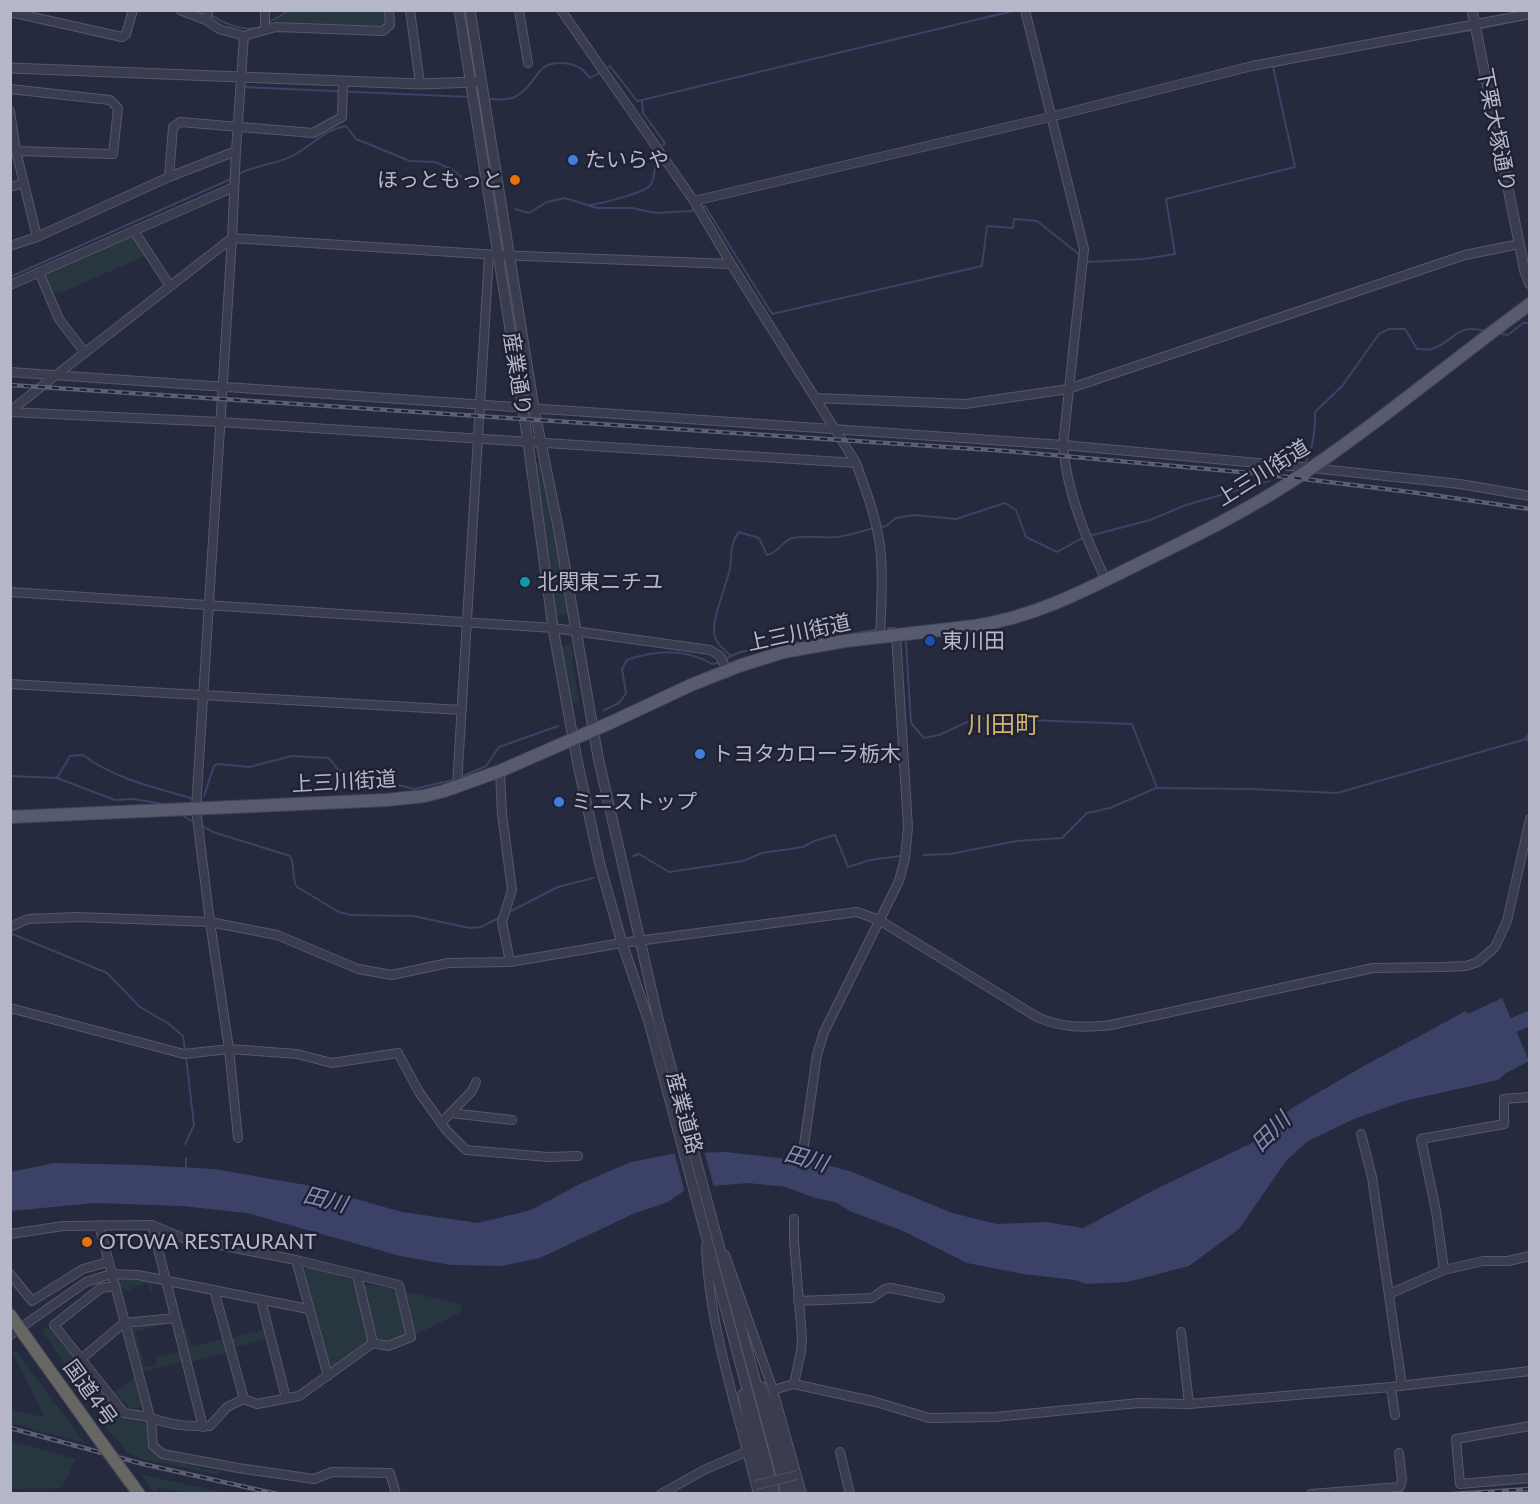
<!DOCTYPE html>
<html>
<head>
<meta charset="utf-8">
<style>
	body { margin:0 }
	#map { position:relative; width:1540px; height:1504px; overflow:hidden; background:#262a3f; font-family:Lato,sans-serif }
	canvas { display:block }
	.frame { position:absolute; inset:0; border:12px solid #b6b8c9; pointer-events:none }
</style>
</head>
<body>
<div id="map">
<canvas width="1540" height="1504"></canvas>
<div class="frame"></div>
</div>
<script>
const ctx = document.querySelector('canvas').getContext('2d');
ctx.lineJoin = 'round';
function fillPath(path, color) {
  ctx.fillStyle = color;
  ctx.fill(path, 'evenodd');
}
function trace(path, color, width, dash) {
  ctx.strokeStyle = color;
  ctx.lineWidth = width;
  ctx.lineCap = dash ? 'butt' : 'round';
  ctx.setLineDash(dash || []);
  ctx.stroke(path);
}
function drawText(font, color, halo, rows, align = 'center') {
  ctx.font = font + ' Lato,"Noto Sans JP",sans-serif';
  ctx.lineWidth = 5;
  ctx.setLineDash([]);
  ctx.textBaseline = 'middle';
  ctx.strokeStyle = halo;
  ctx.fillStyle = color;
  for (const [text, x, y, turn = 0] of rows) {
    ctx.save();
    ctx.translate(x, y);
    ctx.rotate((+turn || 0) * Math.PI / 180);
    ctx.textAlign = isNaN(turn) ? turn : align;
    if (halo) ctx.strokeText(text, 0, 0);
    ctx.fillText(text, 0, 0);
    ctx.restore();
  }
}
fillPath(new Path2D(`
	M293,11H386V22L382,26L273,22L282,15Z
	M131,236L135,238L145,251L143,257L58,294L52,291L46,277L48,272Z
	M540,462L568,615L556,616L535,463Z
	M572,645L573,666L579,702L571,704L561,647Z
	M308,1267L353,1280L356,1284L370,1338L369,1342L332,1369L328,1368L302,1271Z
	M123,1278L151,1282L153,1290L151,1293L148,1283L130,1288L131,1292L120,1287L119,1283Z
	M366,1284L395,1289L399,1292L408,1330L406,1335L387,1342L375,1337L364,1289Z
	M404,1291L460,1304L462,1312L415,1335Z
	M168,1322L169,1323L135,1332L145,1367L154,1366L156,1363L155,1358L180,1351L185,1361L143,1372L132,1329L135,1324Z
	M43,1326L54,1330L123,1416L149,1420L160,1456L204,1469L220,1471L219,1475L142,1459L127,1453L118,1440L107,1430L102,1419L44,1334Z
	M183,1327L186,1328L192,1347L224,1338L228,1352L192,1362Z
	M266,1329L269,1338L233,1348L231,1338Z
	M12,1352H17L85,1443L11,1423V1410L45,1417Z
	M135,1376L143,1402L140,1408L132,1409L114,1393Z
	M11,1441L76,1459L62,1488L11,1489Z
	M143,1475L226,1493H189L159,1488L154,1493Z`), '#283640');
fillPath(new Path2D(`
	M1502,998L1529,1061L1506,1073L1498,1080L1404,1101L1354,1119L1308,1141L1286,1161L1239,1229L1189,1266L1127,1282L1086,1284L1075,1280L1023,1274L967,1263L901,1230L852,1212L835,1202L815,1198L786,1187L748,1183L688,1188L668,1202L635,1213L540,1258L502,1266L451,1265L400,1256L247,1213L182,1206L95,1203L11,1211L10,1172L54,1163L140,1165L214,1169L306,1185L402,1212L478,1223L531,1210L582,1183L631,1162L672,1154L725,1152L817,1162L852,1172L952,1213L997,1224L1046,1222L1083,1228L1156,1189L1252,1143L1292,1108L1362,1067L1466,1011L1468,1014Z`), '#3c4267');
fillPath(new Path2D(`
	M704,1150L714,1188L689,1191L685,1193L674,1151Z`), '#262a3f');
trace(new Path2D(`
	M201,10C219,20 242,35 263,26
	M268,23L290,10
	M1478,29L1530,18
	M1413,40L1472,30
	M607,68L610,66L637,101L642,100
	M242,87L470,97
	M487,99C497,99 506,101 515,97C528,90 532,80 541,70C549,60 570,62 580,68C584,70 587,75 590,78L599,73
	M663,145L665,143L643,113L642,100L1017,10
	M237,175C256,164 278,165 296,154C314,143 326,129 346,126L356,139L410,161L435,162L451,169L475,187
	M591,205C602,203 647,193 651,184C655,177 655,164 658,155
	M515,209L529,213L547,202L565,198L597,208H632L656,213L690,211L705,206L772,314L982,266L987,226L1013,228L1014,219L1037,221L1080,255
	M1085,258L1089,262L1143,259L1175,254L1166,199L1295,167L1273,67L1292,62
	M10,277L233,178
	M1502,334L1508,335L1523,323H1530
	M1306,461C1314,445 1315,430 1315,412L1342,386L1379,334L1389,329H1405L1417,349C1422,349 1428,350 1432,349C1455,341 1456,323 1485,331
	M880,527L886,526L896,518L914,515L956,519L1005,503L1016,510L1026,537L1057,552L1084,537
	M1089,536L1150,520L1186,505L1269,481
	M888,628H895
	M906,642L911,723L924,738L939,735L976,718L1132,724L1157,788L1249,789L1337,793L1526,739L1530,742
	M731,656C724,649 715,643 714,633C713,615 726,587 730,568C732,556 730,542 739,532L759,538L767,555C778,553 781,543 790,539C805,534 821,539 837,537C850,535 862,531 875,528
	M727,658L740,652L875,630
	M604,710L619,703L626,693L622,669L627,660C656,650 685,648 712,664L718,663
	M1526,739L1530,732
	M10,776L57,778L115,800L133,799L164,804
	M463,776L486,766L499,747L558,726
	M57,778L70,756L83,755C113,778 155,788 191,798
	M204,796L214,766L219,764L249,767L292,756L329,758L338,770L414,789L453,780
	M182,815L192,821
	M202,826L213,832L290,856C296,867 291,878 297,887L339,912L351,915L413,916L470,928L481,927L502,916
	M924,855L950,854L1017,841L1062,838L1087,813L1110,808L1156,788
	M633,856L639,854L669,872L743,861L762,853L803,847L814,841L835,835L848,867L870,860L900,856
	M507,913L558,887L593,878
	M10,933L107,973L140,1007L169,1024L183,1036L185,1051
	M185,1144L194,1125L186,1057
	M186,1158V1170`), '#3c4267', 2);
trace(new Path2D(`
	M1496,1033L1530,1018`), '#3c4267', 15);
const minor = new Path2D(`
	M265,10V30
	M410,10L420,84
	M519,10L528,63
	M561,10L694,201L731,264
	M1025,10L1084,249L1063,445C1067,493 1085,536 1106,580
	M10,12L122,37L126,34L133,10
	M206,20L209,10
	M244,36L276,27L383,31L390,25L389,10
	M10,89L110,100L118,108L113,154L16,151
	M10,111L16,151L37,237
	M169,177L173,127L180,122L313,133L342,117L343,81
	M10,187L24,183
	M694,201L1050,117L1252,66L1530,14
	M134,231L170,286
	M10,246L37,237L169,177L236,151L244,36L219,29L206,20L180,10
	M39,272L59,319L85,353
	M10,285L234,187
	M10,372L1063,445L1312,468L1460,484L1530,496
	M815,398L965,404L1068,389L1465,255L1519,244
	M10,411L232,238L236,151
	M10,412L220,422L856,463
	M10,592L553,628L710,650L720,656L727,670
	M10,684L462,710
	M500,771L502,814L512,890L502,922L510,962
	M457,786L489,255
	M10,927L28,919L77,917L210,922L277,935L358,969L392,975L448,963L510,962L622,943L857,912L879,920L1037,1017C1062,1028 1084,1028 1111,1025L1373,968L1444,967L1466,966L1478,962L1495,947L1507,921L1530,819
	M10,1008L184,1054L229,1049L297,1054L332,1063L398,1053L419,1092L447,1131L466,1150L548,1157L578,1156
	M451,1113L512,1120
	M441,1123L472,1091L476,1082
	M1361,1134L1372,1177L1402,1386
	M238,1138L229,1049L210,922L196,809L232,238L498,255L731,264L856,463C867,493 879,525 881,557C883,584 881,611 880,637
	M804,1145L817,1055L824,1032L899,881L905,858L908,827L896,635
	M99,1225L150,1417C168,1425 190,1427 210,1426L227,1407L244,1399L257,1404L299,1396L373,1343L388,1346L411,1337L399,1285L296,1260L183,1238L152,1225L203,1427
	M10,1234L63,1226L152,1225
	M706,1246C709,1328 739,1414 758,1494
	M725,1255L773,1390L802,1494
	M296,1260L328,1376
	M1444,1270L1483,1261H1508L1530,1256
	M10,1274L32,1301L83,1269L108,1262
	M357,1275L373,1343
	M114,1286L101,1288L54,1325L124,1413L151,1417L153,1446L163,1454L238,1468L314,1479L332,1472L390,1473L396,1494
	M214,1290L244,1399
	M1389,1294L1444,1270L1436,1211L1421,1139L1504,1124V1099L1530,1097
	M261,1300L286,1398
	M798,1301L872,1298L885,1289L891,1288L940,1298
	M1181,1332L1189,1404
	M10,1335L86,1282L111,1274L138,1275L308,1309
	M81,1359L124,1323L175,1318
	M794,1384L801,1351L802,1338L794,1241V1219
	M1391,1387L1395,1415
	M773,1390L794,1384L876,1402L929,1418L995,1417L1139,1403L1189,1404L1391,1387L1530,1371
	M1530,1426L1456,1439L1460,1484L1530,1478
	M840,1452L850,1494
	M661,1494L704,1470L748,1451
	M1311,1494L1400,1487L1402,1480L1399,1453`);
const tertiary = new Path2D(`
	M459,10L528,442L553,628L577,760L600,865L622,943L649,1022L775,1494
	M470,10L534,408L558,527L598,757L658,1019L786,1494
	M1472,10L1525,272L1530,284
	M10,68L420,84L476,82
	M762,1387L771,1411L794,1494
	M743,1394L747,1418L766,1494`);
const primary = new Path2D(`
	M10,817L387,800L424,796L444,791L500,771L612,722L691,685L739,666L783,652L845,641L975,626C1034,617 1084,591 1136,565C1189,539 1243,513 1292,481C1374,427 1450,362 1530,304`);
const trunk = new Path2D(`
	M10,1315L101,1442
	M131,1483L139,1494`);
trace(minor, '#555869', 10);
trace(tertiary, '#555869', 11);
trace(primary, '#434658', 14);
trace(trunk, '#424556', 14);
trace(minor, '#3a3d4f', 8);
trace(tertiary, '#3a3d4f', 9);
trace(primary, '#585b6f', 12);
trace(trunk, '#666663', 12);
const rail = new Path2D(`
	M10,385L1007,451L1263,474L1418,493L1530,509
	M10,1428L143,1464L277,1494
	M1453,1494L1530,1489`);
trace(rail, '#5c6075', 4.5);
trace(rail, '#1f2234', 2, [7]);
const minorBridge = new Path2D(`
	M756,1485L797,1475`);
const trunkBridge = new Path2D(`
	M101,1442L131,1483`);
trace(minorBridge, '#555869', 10, []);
trace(trunkBridge, '#424556', 14, []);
trace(minorBridge, '#3a3d4f', 8);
trace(trunkBridge, '#666663', 12);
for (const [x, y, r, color] of [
	[573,160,6,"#3f7fe0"],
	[515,180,6,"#e8710a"],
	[525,582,6,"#0f9aa8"],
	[930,641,6,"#1a4fb4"],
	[700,754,6,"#3f7fe0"],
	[559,802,6,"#3f7fe0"],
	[87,1242,6,"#e8710a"]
]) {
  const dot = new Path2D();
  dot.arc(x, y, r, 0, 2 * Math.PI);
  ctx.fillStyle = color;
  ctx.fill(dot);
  trace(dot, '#1f2234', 2);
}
drawText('21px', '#b6b8c9', '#1f2234', [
	["下栗大塚通り",1496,130,79],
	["産業通り",517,374,81],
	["上三川街道",1263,473,-32],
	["上三川街道",799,633,-12],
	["上三川街道",344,782,-3],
	["産業道路",684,1113,75],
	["国道4号",90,1393,54]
]);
drawText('21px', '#b6b8c9', '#1f2234', [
	["たいらや",585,160],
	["ほっともっと",503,180,"right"],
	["北関東ニチユ",537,582],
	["東川田",942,641],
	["トヨタカローラ栃木",712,754],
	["ミニストップ",571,802],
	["OTOWA RESTAURANT",99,1242]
], 'left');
drawText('italic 22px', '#868db4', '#1f2234', [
	["田川",1271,1132,-45],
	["田川",806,1159,16],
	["田川",325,1200,14]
]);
drawText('24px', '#d1b369', '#1f2234', [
	["川田町",1003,725]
]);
</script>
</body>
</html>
